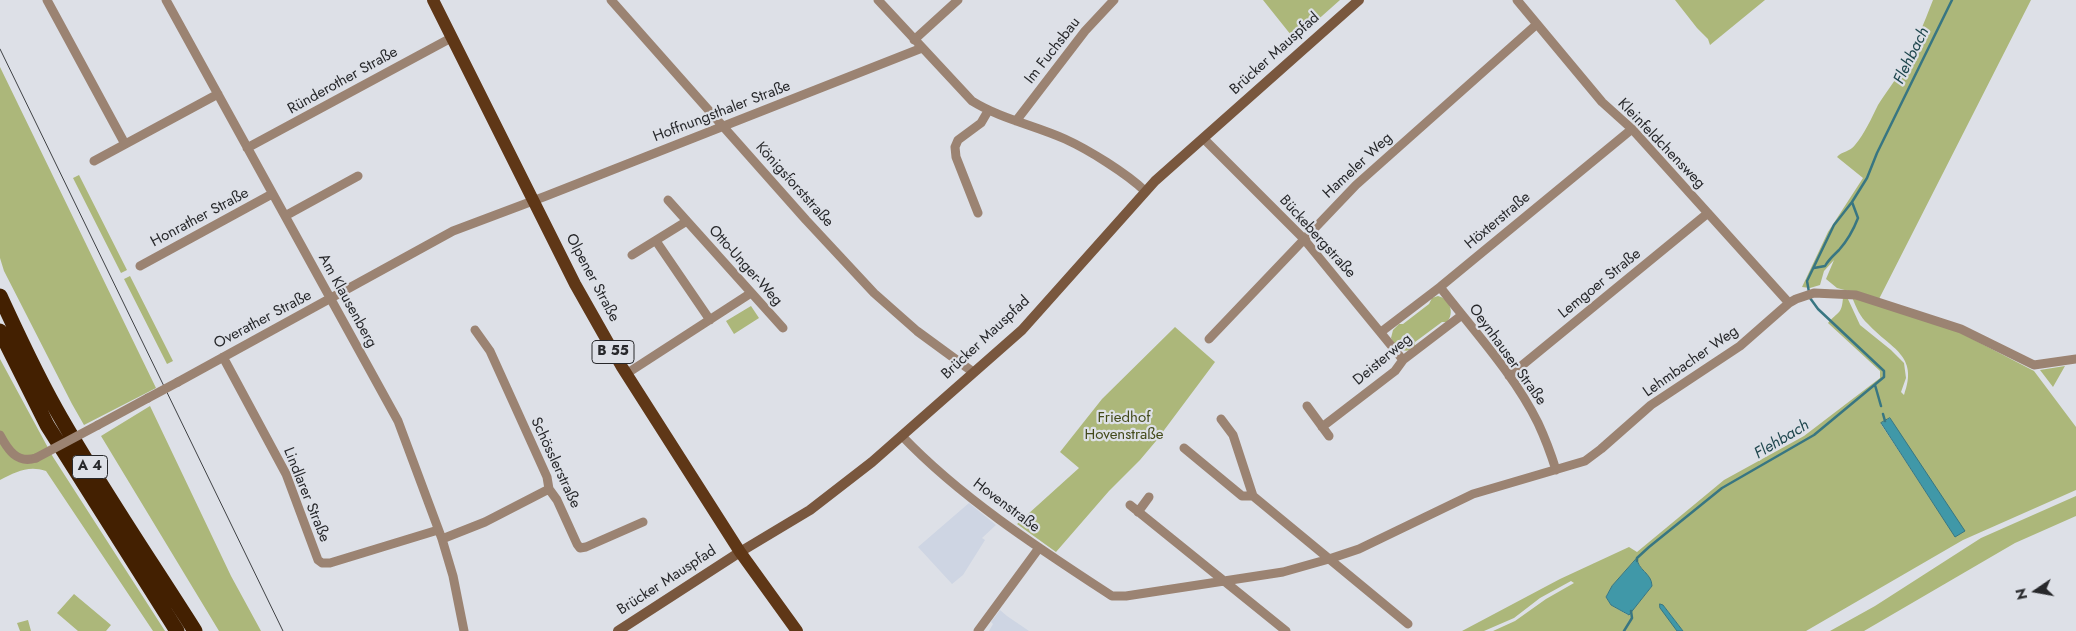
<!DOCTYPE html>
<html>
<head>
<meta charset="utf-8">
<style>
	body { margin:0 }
	#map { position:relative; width:2076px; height:631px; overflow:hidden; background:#dde0e7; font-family:Jost,sans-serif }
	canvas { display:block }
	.north { position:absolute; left:2011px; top:566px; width:50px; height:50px; -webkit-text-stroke:4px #dde0e7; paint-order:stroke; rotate:258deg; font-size:14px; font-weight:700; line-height:20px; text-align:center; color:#27282b }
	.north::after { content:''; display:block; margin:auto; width:18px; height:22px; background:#27282b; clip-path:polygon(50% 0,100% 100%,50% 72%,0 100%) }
</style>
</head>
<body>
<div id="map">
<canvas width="2076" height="631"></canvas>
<div class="north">N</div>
</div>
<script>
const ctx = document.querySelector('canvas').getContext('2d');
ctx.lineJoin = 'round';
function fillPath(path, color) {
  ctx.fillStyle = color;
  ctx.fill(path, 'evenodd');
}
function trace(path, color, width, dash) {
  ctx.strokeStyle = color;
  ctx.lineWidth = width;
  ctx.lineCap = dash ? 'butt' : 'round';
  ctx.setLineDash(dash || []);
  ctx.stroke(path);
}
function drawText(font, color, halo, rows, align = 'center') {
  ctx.font = font + ' Jost,sans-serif';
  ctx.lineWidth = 4.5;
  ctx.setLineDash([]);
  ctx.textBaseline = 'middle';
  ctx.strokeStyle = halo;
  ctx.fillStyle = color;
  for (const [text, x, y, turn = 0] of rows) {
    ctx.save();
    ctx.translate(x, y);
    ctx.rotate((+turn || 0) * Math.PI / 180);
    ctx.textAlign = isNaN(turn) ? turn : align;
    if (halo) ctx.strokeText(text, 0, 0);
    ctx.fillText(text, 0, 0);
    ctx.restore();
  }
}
fillPath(new Path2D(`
	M969,503L996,525L982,538L985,540L963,575L952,584L918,547Z
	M1000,610L1007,616L1029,631H989L993,624L991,622Z`), '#ced5e3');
fillPath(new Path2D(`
	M1263,0H1340L1295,40Z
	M1675,0H1765L1710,45L1708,39L1697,28Z
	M1933,0H2031L1879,299L1837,288L1826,279L1834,260L1824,271L1820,285L1810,288L1802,287L1828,232L1863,178L1837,157C1842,151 1850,152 1855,145C1865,133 1871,119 1878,105C1886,92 1896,80 1903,67C1915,46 1924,23 1933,0Z
	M0,67L156,388L84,425L72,404L4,271L0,258Z
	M79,175L127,270L121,273L73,178Z
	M130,276L173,361L167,364L124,279Z
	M1438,296C1450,299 1455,313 1447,322H1442L1415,342V347C1405,355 1397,349 1391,338L1393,330L1399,324H1403L1429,304L1432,298Z
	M1843,297H1847L1860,325L1891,350L1904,363L1906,378L1901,392L1904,395C1919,355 1891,349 1868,324C1860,317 1856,307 1852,297L1959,332L2034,371L2076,427V490L1963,540L1806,631H1683L1663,605L1677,631H1493L1515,621L1546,599L1574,583L1571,581L1540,598L1514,618L1484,631H1462L1560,579L1629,547L1637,552L1724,480L1804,436L1880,378V371L1828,323C1838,311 1842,315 1843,297ZM1890,418L1955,536L1881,424ZM1637,558C1637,570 1650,572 1652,586L1628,615L1611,605L1606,597L1608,593Z
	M751,306L759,318L734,334L726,321Z
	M1175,327L1215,362L1156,441L1140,460L1109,491L1056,552L1017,524L1079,468L1060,452L1102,399Z
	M0,359L53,457L165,631H153L46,471C28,465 16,472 0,480Z
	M2065,366L2053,387L2040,370Z
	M150,406L231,576L261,631H219L101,436Z
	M2076,496V516L2015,543L1864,631H1830L1875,606L1981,538Z
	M74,594L111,625L106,631H78L57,613Z
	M28,620L31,631H20L17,623Z`), '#acb77a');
const water = new Path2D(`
	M1890,418L1965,531L1955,537L1881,423Z
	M1637,558C1637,570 1652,573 1652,586L1629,615L1611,605L1606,597L1612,586Z
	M1660,604L1663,605L1683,631H1677L1660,608Z`);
fillPath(water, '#4098a8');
trace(water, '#387682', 1);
trace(new Path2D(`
	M1814,268L1825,266C1829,259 1833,256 1839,250C1847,241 1853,231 1858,218L1852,202
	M1809,292L1807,281L1834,225L1852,202L1867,178L1877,153L1952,0
	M1875,385L1881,406
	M1883,414L1885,421
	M1637,561V558L1649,547L1722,488L1814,435L1884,377V371L1818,309L1810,298
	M1624,631L1632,618L1631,611`), '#387682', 2.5);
trace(new Path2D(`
	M47,0L125,144
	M166,0L398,421L442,539L453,576L464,631
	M611,0L806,220L874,293L917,331L973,372
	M878,0L972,101C1001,119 1034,125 1065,139C1089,150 1126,173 1145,191
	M1517,0L1602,102L1632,129L1789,303
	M914,40L958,0
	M1016,121L1085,31L1114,0
	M1204,139L1303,238L1403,360
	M247,148L451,38
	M94,161L218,94
	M668,200L783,328
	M978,213L956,157L955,147L958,140L981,123L988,111
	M285,216L358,176
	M656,241L710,320
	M632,255L687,221
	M140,266L272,194
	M1440,287C1473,330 1514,374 1538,423C1545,438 1551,454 1556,470
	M475,330L490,351L547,477L549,489L557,500L577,544L580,548L586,547L643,522
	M1381,332L1440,287L1632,129
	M1209,339L1356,185L1537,24
	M223,357L286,474L318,560L322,563H330L438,530
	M626,374L751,293
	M1509,376L1708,213
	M178,382L453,231L546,196L922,48
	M1307,406L1329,436
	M1221,419L1233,435L1253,496L1408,624
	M98,425L148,398
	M1322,427L1395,371L1403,360L1462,315
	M0,435C8,450 17,464 36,458
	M902,436C961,498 1040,549 1112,596H1126L1283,572L1329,559L1359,549L1473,494L1585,461L1601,449L1651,405L1740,346L1789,303L1796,299L1814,293L1856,295L1961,329L2034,365L2076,359
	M1184,448L1242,496H1253
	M1130,505L1286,631
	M1138,512L1149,497
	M442,539L485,522L549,489
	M978,631L1039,548`), '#9b8372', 9);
trace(new Path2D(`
	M618,631L740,552L810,510L872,462L1022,330L1155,181L1359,0`), '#79573e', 10);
trace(new Path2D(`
	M433,0L575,284L622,367L740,552L797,631`), '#5f3717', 12);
trace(new Path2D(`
	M0,296C19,337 38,379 61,418C103,491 150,560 195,631
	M0,331L47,425L177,631`), '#432001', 15);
trace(new Path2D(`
	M0,49L283,631`), '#3f4144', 1);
trace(new Path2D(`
	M148,398L178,382
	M36,458L98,425`), '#9b8372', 9);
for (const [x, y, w] of [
	[613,352,42],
	[90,467,35]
]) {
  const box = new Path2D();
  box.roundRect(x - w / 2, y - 11.5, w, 23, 4);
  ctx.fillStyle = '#dde0e7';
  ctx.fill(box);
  trace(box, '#27282b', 1);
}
drawText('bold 14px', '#27282b', null, [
	["B 55",613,352],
	["A 4",90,467]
]);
drawText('15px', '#27282b', '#dde0e7', [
	["Im Fuchsbau",1053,51,-52],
	["Brücker Mauspfad",1275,54,-42],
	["Ründerother Straße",343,81,-29],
	["Hoffnungsthaler Straße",722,112,-21],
	["Kleinfeldchensweg",1661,144,46],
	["Hameler Weg",1358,166,-43],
	["Königsforststraße",794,185,48],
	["Honrather Straße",200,218,-28],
	["Höxterstraße",1498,221,-40],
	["Bückebergstraße",1317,237,48],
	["Otto-Unger-Weg",745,266,48],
	["Olpener Straße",592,278,62],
	["Lemgoer Straße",1600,284,-39],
	["Am Klausenberg",347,301,61],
	["Overather Straße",263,320,-28],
	["Brücker Mauspfad",986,338,-43],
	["Oeynhauser Straße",1507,355,54],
	["Deisterweg",1383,360,-40],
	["Lehmbacher Weg",1691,362,-35],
	["Schösslerstraße",555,463,65],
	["Lindlarer Straße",306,495,68],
	["Hovenstraße",1006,506,37],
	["Brücker Mauspfad",667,581,-33]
]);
drawText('15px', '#434a1a', '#dde0e7', [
	["Friedhof",1124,418],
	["Hovenstraße",1124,435]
]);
drawText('italic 16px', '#1f474e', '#dde0e7', [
	["Flehbach",1912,56,-64],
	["Flehbach",1782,440,-31]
]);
</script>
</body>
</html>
